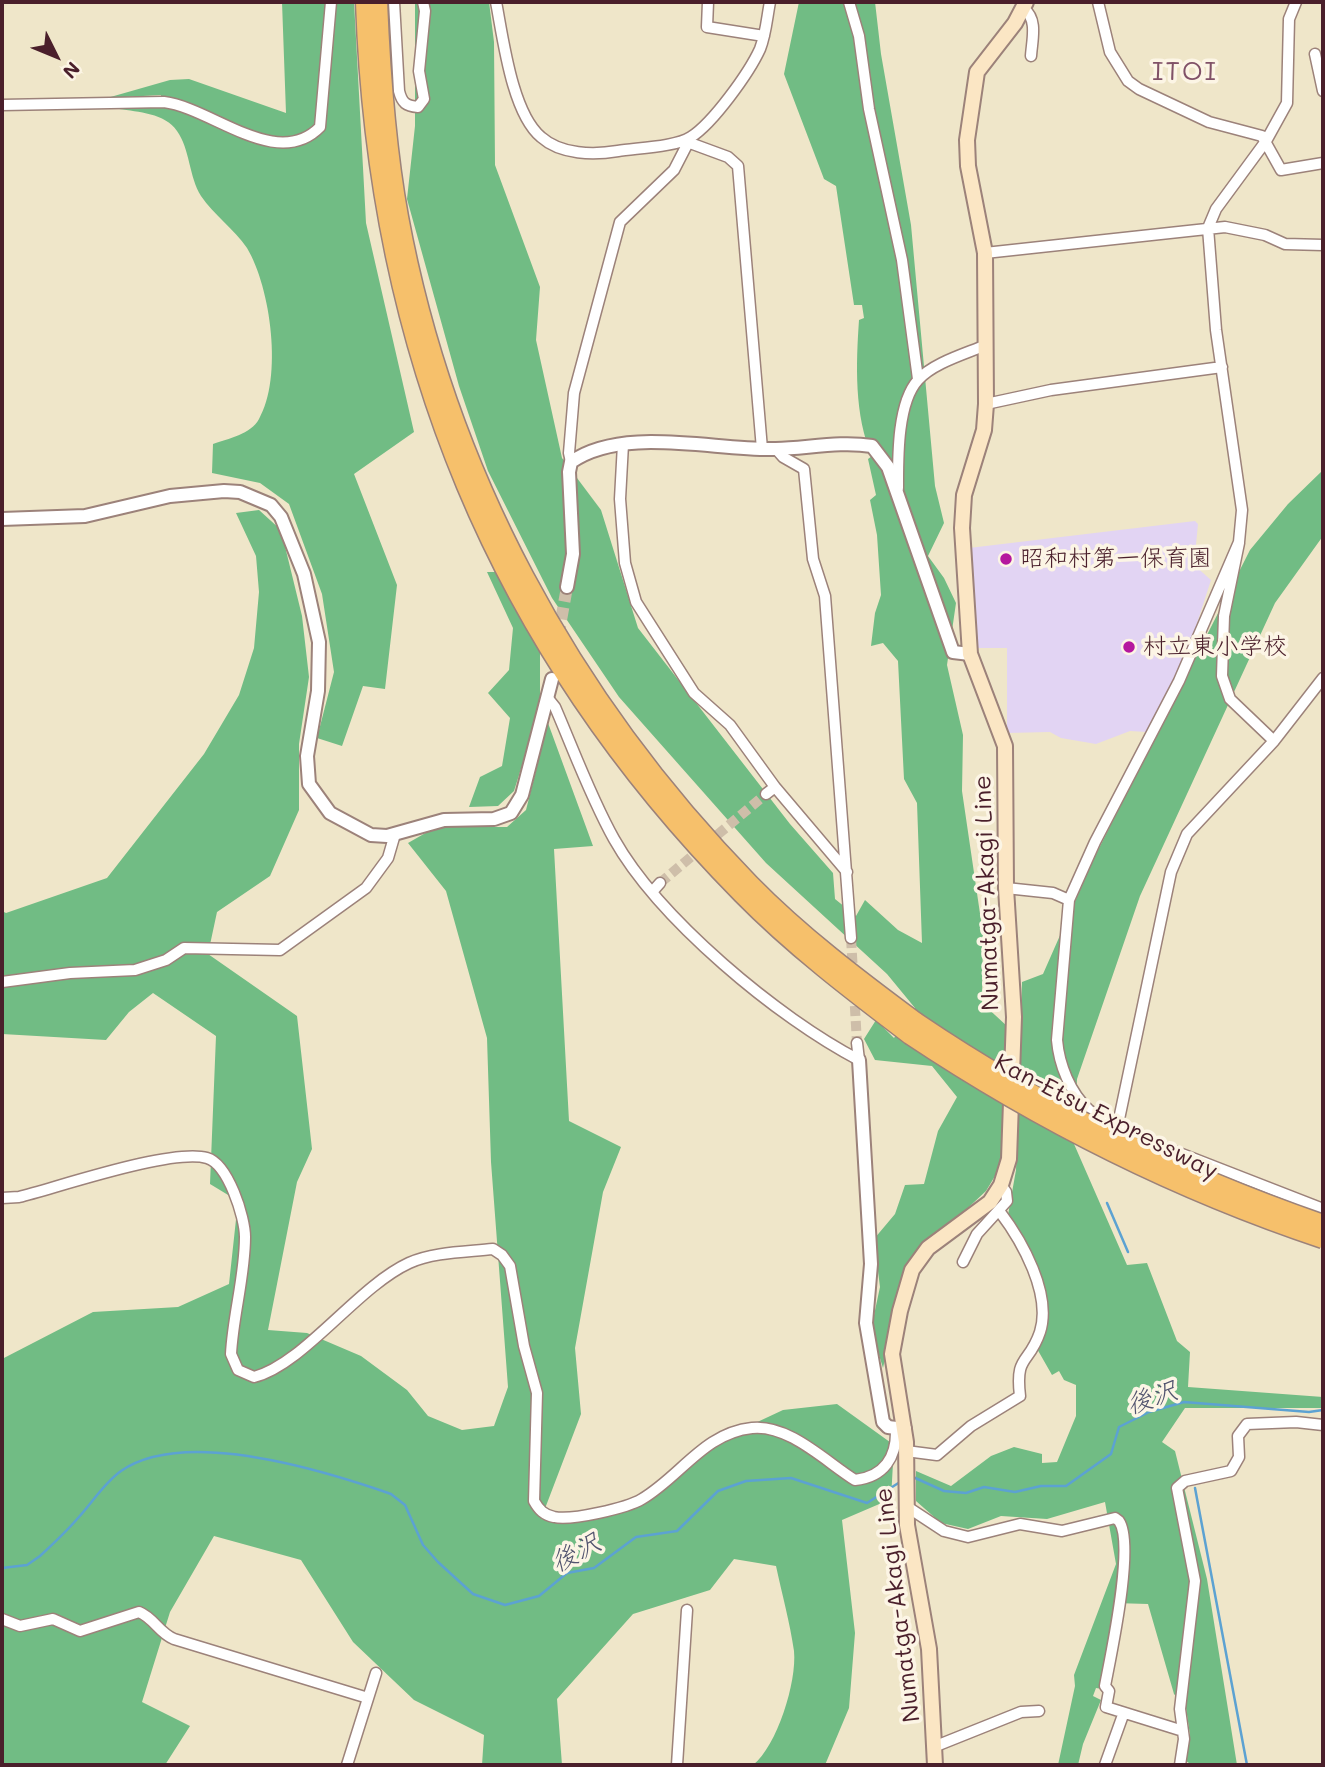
<!DOCTYPE html>
<html>
<head>
<meta charset="utf-8">
<style>
	body { margin:0 }
	#map { position:relative; width:1325px; height:1767px; overflow:hidden; background:#efe6c9; font-family:Mali,sans-serif }
	canvas { display:block }
	.frame { position:absolute; inset:0; border:4px solid #4a1f2b; pointer-events:none }
	.north { position:absolute; left:21px; top:21px; width:70px; height:70px; -webkit-text-stroke:5px #fcf5e5; paint-order:stroke; rotate:133deg; font-size:19px; font-weight:700; line-height:28px; text-align:center; color:#4a1f2b }
	.north::after { content:''; display:block; margin:auto; width:24px; height:32px; background:#4a1f2b; clip-path:polygon(50% 0,100% 100%,50% 72%,0 100%) }
</style>
</head>
<body>
<div id="map">
<canvas width="1325" height="1767"></canvas>
<div class="frame"></div>
<div class="north">N</div>
</div>
<script>
const ctx = document.querySelector('canvas').getContext('2d');
ctx.lineJoin = 'round';
function fillPath(path, color) {
  ctx.fillStyle = color;
  ctx.fill(path, 'evenodd');
}
function trace(path, color, width, dash) {
  ctx.strokeStyle = color;
  ctx.lineWidth = width;
  ctx.lineCap = dash ? 'butt' : 'round';
  ctx.setLineDash(dash || []);
  ctx.stroke(path);
}
function drawText(font, color, halo, rows, align = 'center') {
  ctx.font = font + ' Mali,"Klee One",sans-serif';
  ctx.lineWidth = 7;
  ctx.setLineDash([]);
  ctx.textBaseline = 'middle';
  ctx.strokeStyle = halo;
  ctx.fillStyle = color;
  for (const [text, x, y, turn = 0] of rows) {
    ctx.save();
    ctx.translate(x, y);
    ctx.rotate((+turn || 0) * Math.PI / 180);
    ctx.textAlign = isNaN(turn) ? turn : align;
    if (halo) ctx.strokeText(text, 0, 0);
    ctx.fillText(text, 0, 0);
    ctx.restore();
  }
}
fillPath(new Path2D(`
	M1195,521L1198,524L1194,565L1211,580L1189,648L1150,729L1147,732L1130,731L1096,744L1061,738L1050,732L1007,733V648H975L969,548Z`), '#e2d4f3');
fillPath(new Path2D(`
	M282,2H354L366,223L414,432L354,474L397,585L385,689L363,686L342,746L317,738L334,672L322,594L289,504L260,483L212,473L213,444C228,439 251,434 259,419C283,378 271,288 247,248C234,229 214,215 201,196C189,177 190,149 177,131C165,113 138,112 119,109L160,106L161,95L107,98L170,80L189,79L286,113Z
	M415,2H489L494,42L495,165L540,287L536,340L562,458L601,510L638,628L790,824L833,873L835,899L856,916L865,900L898,930L922,943L917,803L904,779L898,661L883,643L871,646L875,613L881,595L877,535L870,500L876,495L868,459L872,456C854,416 856,363 859,320L864,318L862,305H854L836,186L824,179L784,74L799,2H875L881,54L911,225L935,486L944,523L928,556L944,578L956,603L947,665L963,735L962,791L983,934L982,1003L1008,1027L1002,1117L1004,1161L986,1191L955,1220L935,1233L905,1266L883,1368L871,1329L880,1287L874,1239L895,1214L905,1185L924,1184L938,1131L957,1097L932,1066L875,1060L864,1039L876,1020L894,1038L915,1008L887,974L766,863L619,697L552,598L488,471L459,386L407,199L415,126Z
	M1323,470V536L1275,603L1140,896L1077,1079L1074,1144L1127,1265L1147,1263L1177,1341L1190,1352L1188,1387L1323,1397V1408H1185L1162,1442L1175,1451L1207,1579L1237,1765H1192L1186,1761L1190,1735L1186,1708L1174,1694L1148,1604L1114,1603L1102,1689L1096,1688L1093,1696L1101,1700L1083,1744L1078,1765H1058L1075,1686L1074,1675L1116,1564L1105,1502L1047,1519L1001,1516L968,1529L941,1523L916,1501V1471L951,1486L991,1456L1014,1447L1042,1454V1463L1057,1462L1076,1416V1385L1064,1380L1059,1371L1052,1375L1036,1347L1043,1336L1031,1255L1008,1215L1016,1170L1022,982L1043,974L1095,856L1250,550L1288,504Z
	M259,510L281,530L302,616L309,677L299,744V810L270,876L217,912L208,954L297,1016L312,1149L297,1182L268,1330L307,1333L361,1356L407,1390L428,1416L462,1430L494,1426L508,1387L491,1162L487,1038L446,891L408,843L436,827H507L526,810L548,723L593,846L554,849L569,1121L621,1147L603,1192L575,1348L581,1414L541,1519L570,1522L640,1505L721,1439L783,1410L837,1404L894,1445L891,1499L842,1520L855,1633L849,1708L825,1765H753C777,1746 797,1682 794,1651C790,1623 782,1594 776,1566L734,1559L710,1590L633,1614L557,1699L562,1765H482L484,1735L414,1700L353,1642L301,1560L214,1536L170,1612L142,1702L190,1726L165,1765H2V1359L93,1312L178,1307L229,1284L238,1201L210,1184L216,1036L153,993L129,1012L106,1040L2,1034V911L6,913L107,878L204,754L239,695L254,648L259,592L256,556L236,513Z
	M487,572H495L540,649V708L514,791L498,806L469,807L480,777L502,766L510,718L488,693L509,670L513,628Z`), '#71bc84');
trace(new Path2D(`
	M1107,1203L1128,1252
	M913,1477L944,1491L966,1493L984,1487L1015,1492L1041,1486H1066L1111,1454L1119,1427L1149,1412L1184,1402L1309,1412L1323,1410
	M1195,1488L1247,1765
	M2,1568L27,1565L40,1556C53,1544 66,1532 78,1518C92,1503 104,1483 121,1471C185,1427 322,1470 391,1494L405,1505L423,1545L438,1562L473,1594L505,1605L539,1596L567,1573L594,1568L636,1537L677,1531L718,1491L746,1481L791,1478L867,1503L900,1482`), '#5ca2d2', 2.5);
trace(new Path2D(`
	M660,883L766,794
	M851,938L853,972
	M854,991L857,1043`), '#cebea9', 10, [10, 5]);
trace(new Path2D(`
	M558,637L567,587`), '#cebea9', 12, [12, 6]);
const minor = new Path2D(`
	M394,2L399,91C402,103 406,106 418,107L424,99L419,71L425,11L423,2
	M496,2C503,38 512,113 541,137C561,155 594,155 618,151C636,148 676,147 691,137C713,123 749,73 760,49C766,34 767,17 770,2
	M708,2L707,27L764,36
	M849,2L859,36L869,109L902,260L918,379
	M1098,2L1110,52L1128,81L1139,89L1209,122L1262,136L1281,170L1323,163
	M1296,2L1289,19L1287,103L1266,141L1216,209L1208,228L1216,330L1242,510L1239,542L1179,681L1095,842L1069,900L1057,1040C1059,1064 1070,1093 1089,1110C1102,1121 1119,1125 1133,1135L1323,1209
	M1024,9C1038,19 1032,40 1031,56
	M1315,54L1323,91
	M2,105L164,102C212,108 277,171 320,127L331,2
	M690,143L728,157L738,166L762,449
	M985,253L1225,227L1265,235L1285,244L1323,245
	M986,404L1051,390L1222,367
	M623,444L620,499L625,563L636,602L694,693L730,725L775,787L847,872
	M776,449L783,457L804,469L813,559L825,596L851,938
	M571,462L569,453L574,393L620,222L674,170L691,137
	M898,488C898,459 897,403 918,380C933,363 965,354 986,345
	M1239,543L1224,616L1222,676L1230,699L1274,741
	M547,697L555,707C574,751 591,798 614,839C659,919 778,1018 859,1060
	M766,794L775,787
	M1006,888L1053,893L1069,900
	M652,892L660,883
	M2,982L70,973L135,970L166,960L184,948L280,950L366,888L388,858L395,834
	M857,1043L859,1060
	M1118,1124L1171,872L1187,834L1274,741L1323,678
	M2,1198L19,1197C59,1187 172,1148 207,1158C228,1164 245,1217 245,1237C245,1276 233,1315 231,1354L238,1370L254,1377C304,1364 357,1287 409,1263C433,1252 466,1252 493,1249L502,1255L510,1266L524,1346L537,1393L534,1501C539,1510 544,1515 554,1517C571,1521 627,1508 642,1499C681,1476 704,1433 752,1428C789,1424 826,1462 855,1480C884,1477 897,1457 896,1429
	M963,1262L977,1234L1007,1201L1006,1192L1001,1185
	M906,1451L937,1455L971,1426L1020,1396C1015,1354 1029,1365 1040,1332C1052,1294 1022,1241 1000,1212
	M906,1506L944,1531L968,1537L1020,1524L1062,1531L1115,1518L1119,1521C1135,1544 1111,1654 1105,1686L1109,1691L1106,1707L1183,1731
	M2,1619L20,1626L53,1619L80,1631L139,1612C154,1618 159,1633 174,1639L368,1698
	M936,1746L1021,1712L1039,1711
	M347,1765L376,1673
	M677,1765L687,1610
	M1105,1765L1123,1715
	M1180,1765L1184,1739L1180,1709L1195,1581L1177,1488L1185,1481L1231,1471L1239,1457L1238,1436L1247,1424L1296,1422L1323,1425`);
const tertiary = new Path2D(`
	M2,519L85,516L170,496L224,491L240,492L271,505L281,517L304,574L319,642L318,691L307,756L309,784L330,813L371,835L387,836L444,820L494,819L511,813L522,795L552,679
	M567,587L573,554L569,472L571,462C624,425 715,451 776,449C808,448 841,441 872,446L888,467L953,652L970,654
	M859,1060L871,1264L866,1323L883,1422L888,1427L905,1429`);
const secondary = new Path2D(`
	M935,1765L929,1649L907,1525L906,1442L892,1354L900,1311L912,1270L928,1248L990,1202L1001,1185L1009,1159L1014,1017L1006,888L1005,746L970,654L962,528L964,495L984,430L986,404L985,253L968,166L967,140L977,72L1015,23L1026,2`);
const motorway = new Path2D(`
	M365,2C377,350 496,645 742,894C793,946 852,991 910,1035
	M378,2C381,74 386,146 399,217C446,471 570,700 750,884C800,935 858,979 916,1022`);
trace(minor, '#9c827a', 13);
trace(tertiary, '#9c827a', 16);
trace(secondary, '#9c827a', 18);
trace(motorway, '#9c827a', 21);
trace(minor, '#fff', 10);
trace(tertiary, '#fff', 12);
trace(secondary, '#fbe6c4', 14);
trace(motorway, '#f6c06b', 18);
const motorwayBridge = new Path2D(`
	M916,1022C1043,1108 1178,1174 1323,1224
	M910,1035C1039,1121 1176,1190 1323,1239`);
trace(motorwayBridge, '#9c827a', 21, []);
trace(motorwayBridge, '#f6c06b', 18);
for (const [x, y, r, color] of [
	[1006,559,7,"#b5179e"],
	[1129,647,7,"#b5179e"]
]) {
  const dot = new Path2D();
  dot.arc(x, y, r, 0, 2 * Math.PI);
  ctx.fillStyle = color;
  ctx.fill(dot);
  trace(dot, '#fcf5e5', 2.5);
}
drawText('24px', '#4a1f2b', '#fcf5e5', [
	["昭和村第一保育園",1020,559],
	["村立東小学校",1143,647]
], 'left');
drawText('24px', '#4a1f2b', '#fcf5e5', [
	["Numatga-Akagi Line",987,893,-92],
	["Kan-Etsu Expressway",1106,1117,27],
	["Numatga-Akagi Line",898,1605,-97]
]);
ctx.letterSpacing = '2px';
drawText('26px', '#805167', '#fcf5e5', [
	["ITOI",1185,72]
]);
ctx.letterSpacing = '0px';
drawText('italic 26px', '#51536e', '#fcf5e5', [
	["後沢",1152,1398,-18],
	["後沢",576,1553,-28]
]);
</script>
</body>
</html>
